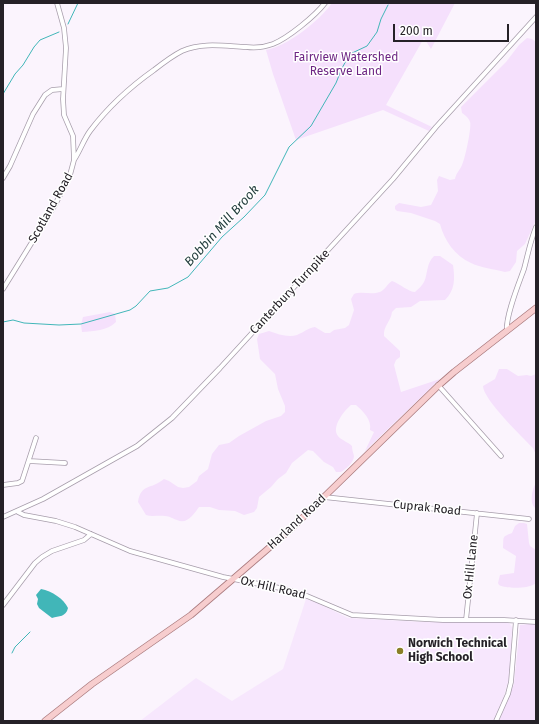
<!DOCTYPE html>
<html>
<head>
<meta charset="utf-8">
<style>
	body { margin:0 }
	#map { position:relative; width:539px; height:724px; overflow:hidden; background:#fbf4fd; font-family:"Fira Sans",sans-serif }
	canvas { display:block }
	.frame { position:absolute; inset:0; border:4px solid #252127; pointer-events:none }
	.scale { position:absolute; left:393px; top:24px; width:116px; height:18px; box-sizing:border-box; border:2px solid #252127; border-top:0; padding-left:5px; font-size:12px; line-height:14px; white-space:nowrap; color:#252127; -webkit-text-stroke:3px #fff; paint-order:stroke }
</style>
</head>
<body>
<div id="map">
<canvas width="539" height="724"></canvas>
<div class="frame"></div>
<div class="scale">200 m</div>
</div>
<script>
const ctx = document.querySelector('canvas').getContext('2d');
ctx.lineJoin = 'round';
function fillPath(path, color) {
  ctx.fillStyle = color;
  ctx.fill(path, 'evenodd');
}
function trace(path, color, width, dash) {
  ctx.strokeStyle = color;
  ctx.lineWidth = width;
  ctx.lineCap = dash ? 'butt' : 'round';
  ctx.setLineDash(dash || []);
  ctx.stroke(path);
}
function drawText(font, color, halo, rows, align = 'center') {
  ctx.font = font + ' "Fira Sans",sans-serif';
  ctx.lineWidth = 3;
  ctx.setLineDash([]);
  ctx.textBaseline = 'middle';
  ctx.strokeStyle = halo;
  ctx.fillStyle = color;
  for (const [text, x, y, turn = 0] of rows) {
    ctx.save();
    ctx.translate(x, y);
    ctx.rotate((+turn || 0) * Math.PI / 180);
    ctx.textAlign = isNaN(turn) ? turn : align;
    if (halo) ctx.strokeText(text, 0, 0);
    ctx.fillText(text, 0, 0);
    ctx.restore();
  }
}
fillPath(new Path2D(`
	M306,599L318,603L348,618L423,622H506L509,623L512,627V633L510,675L503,699L493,721H140L196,678L232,701L283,669Z`), '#f7e7fd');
fillPath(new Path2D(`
	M332,3H455L431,49L424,38L386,105L432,127L429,131L383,110L296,140L273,74L266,50C288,46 319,21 332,3Z
	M527,38L532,39L536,42V220L525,244L517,251L516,262L510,271L505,272C494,269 481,268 471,263C455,256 444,240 440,224L435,221L411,213L397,211L395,209V206L399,203L421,207L431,205L438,191L437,180L439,176L450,180L455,179C456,173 460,170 462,165C465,159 472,126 470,122C469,118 465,115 462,113L461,107L506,62L519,45Z
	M434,256H440L453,265C455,279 455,290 445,300L420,301L411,307L396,308L392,312C391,321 383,326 384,336L400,351V357L396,360L394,365L401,392L440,379L365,451L374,432L370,430C372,420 363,411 356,405H351C344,411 331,427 338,436C341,440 348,442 352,446C352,450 353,452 354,456C354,462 346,469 341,472H336L333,467L324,462L313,451L308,450L292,463L286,473L278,479L271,487L259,497L257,508L254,512L244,515L235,511L219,510L210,507H199C194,514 187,525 177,520C173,519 170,516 165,516C158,515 152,517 146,515L138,502C141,483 151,490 164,479L169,481L178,487L183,488L189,487L197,481L199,476L208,469L212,454L219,445L229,443L239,436L266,421L281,416L285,412V406L278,389L275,374L260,359L257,339L259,334L269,331C278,334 288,338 297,335C304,332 308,328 315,327L325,333H330L334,330L345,328L349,325L354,310L351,299L354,294C362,291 371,295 380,292C385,290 387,284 392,281C400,284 409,292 415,292C418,289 422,286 424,282C428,273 426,264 434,256Z
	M110,312L115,314L116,322C107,331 94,331 82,332L81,325L83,317Z
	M499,369H507L518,376L527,375L531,376L536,374V455L533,448C522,437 483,399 483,386L495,379Z
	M536,483V508H535C529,503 532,489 536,483Z
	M519,523H524L527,524L529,543L530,546L536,550V583C529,589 507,589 499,585L498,583L500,575L514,573L516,556L503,548C504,537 501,537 512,533L515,526Z
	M528,624H536V721H499L514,684L520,625Z`), '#f5e0fc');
fillPath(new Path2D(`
	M41,589C52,591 64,599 68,608C66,617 59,616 52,618L39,608L37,604L38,599L36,595Z`), '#41b6b8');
trace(new Path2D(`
	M68,24L78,3
	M3,94L15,74L23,65L34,47L40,40L59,32
	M3,322L13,320L24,323L59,325L81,324L130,310L136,306L150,291L168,288L188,277L222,237L244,217L265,195L289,147L311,126L336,83L342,68L350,54L367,46L377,32L381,19L388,5
	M12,653L15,647L30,632`), '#41b6b8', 1);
const minor = new Path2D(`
	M74,160C80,151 84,139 90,131C108,107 130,87 154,70C163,63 172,56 182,51C202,42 224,46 246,47C254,48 265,47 273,44C288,38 315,16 325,3
	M3,178L10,166L33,114L45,95L52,90L63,89
	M3,289L55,205L70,175L74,160L73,136L64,115L63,99L66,48L64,28L57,3
	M507,331C505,317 519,283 524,269C528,254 530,242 536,227
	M438,385L501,456
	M29,461L65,463
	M3,485L18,483L22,481L36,438
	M324,497L529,519
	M18,512L24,515L56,521L75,527L130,551L223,577L285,589L307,596L352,615L443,620H504L536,622
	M3,517L43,499L137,446L172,418L220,368L393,179L436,127L536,17
	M3,605L35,563L42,557L52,551L84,540L91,534
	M466,620L477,513
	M496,721L508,694L511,682L516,620`);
const major = new Path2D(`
	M45,721L92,684L191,615L233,579L292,528L438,386L454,372L536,308`);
trace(minor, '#a79dab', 5.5);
trace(major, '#aa7b7f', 7);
trace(minor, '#fff', 4);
trace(major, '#f7cdce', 5.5);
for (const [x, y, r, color] of [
	[400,651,4,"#8a7f26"]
]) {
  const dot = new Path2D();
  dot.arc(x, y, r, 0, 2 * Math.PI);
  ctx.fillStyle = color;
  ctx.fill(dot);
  trace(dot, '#fff', 1.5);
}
drawText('12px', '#6e2684', '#fff', [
	["Fairview Watershed",346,58],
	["Reserve Land",346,72]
]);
drawText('12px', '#252127', '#fff', [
	["Scotland Road",51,208,-61],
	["Canterbury Turnpike",290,292,-47],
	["Cuprak Road",427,508,6],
	["Harland Road",297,522,-43],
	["Ox Hill Lane",471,567,-84],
	["Ox Hill Road",273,588,13]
]);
drawText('bold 12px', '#252127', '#fff', [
	["Norwich Technical",408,644],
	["High School",408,658]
], 'left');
drawText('italic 13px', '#253f3f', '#fff', [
	["Bobbin Mill Brook",222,226,-48]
]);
</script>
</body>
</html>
